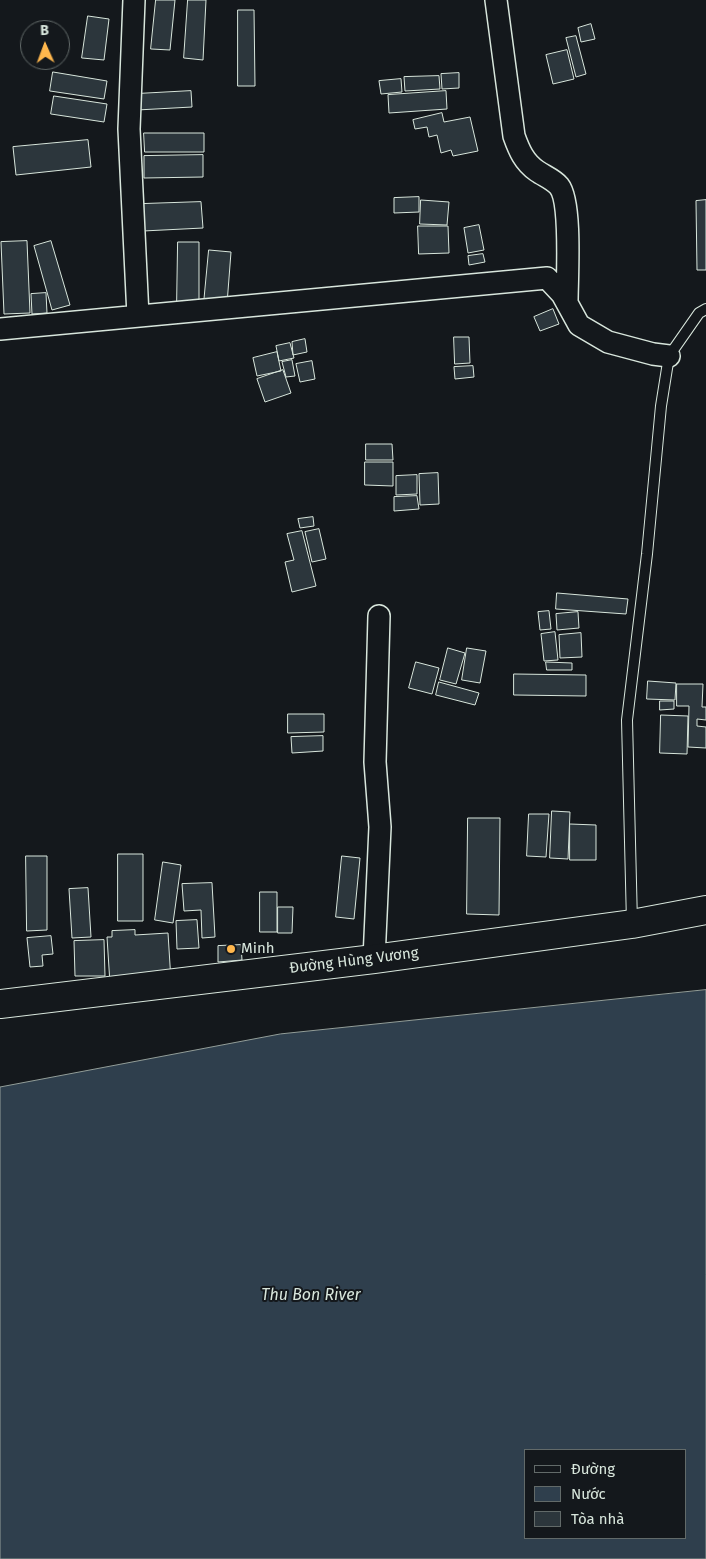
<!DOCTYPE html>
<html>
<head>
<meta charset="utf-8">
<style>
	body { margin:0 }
	#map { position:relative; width:706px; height:1559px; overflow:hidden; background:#14181c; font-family:"Fira Sans",sans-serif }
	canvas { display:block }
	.legend { position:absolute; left:524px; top:1449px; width:162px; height:90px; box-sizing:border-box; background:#14181c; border:1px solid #626a69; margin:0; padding:6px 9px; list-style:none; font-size:15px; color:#d8e6dc }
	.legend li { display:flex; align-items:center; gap:10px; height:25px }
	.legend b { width:25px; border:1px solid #626a69 }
	.north { position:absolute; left:20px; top:20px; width:50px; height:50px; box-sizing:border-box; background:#14181c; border:1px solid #626a69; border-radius:50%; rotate:358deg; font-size:14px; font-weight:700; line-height:20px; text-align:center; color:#d8e6dc }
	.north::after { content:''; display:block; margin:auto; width:18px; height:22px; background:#ffb74d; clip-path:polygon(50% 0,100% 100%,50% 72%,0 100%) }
</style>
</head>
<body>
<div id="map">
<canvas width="706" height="1559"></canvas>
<ul class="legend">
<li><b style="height:6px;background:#14181c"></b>Đường</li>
<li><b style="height:14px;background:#2f3f4d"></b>Nước</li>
<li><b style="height:14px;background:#2c363c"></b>Tòa nhà</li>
</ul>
<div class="north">B</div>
</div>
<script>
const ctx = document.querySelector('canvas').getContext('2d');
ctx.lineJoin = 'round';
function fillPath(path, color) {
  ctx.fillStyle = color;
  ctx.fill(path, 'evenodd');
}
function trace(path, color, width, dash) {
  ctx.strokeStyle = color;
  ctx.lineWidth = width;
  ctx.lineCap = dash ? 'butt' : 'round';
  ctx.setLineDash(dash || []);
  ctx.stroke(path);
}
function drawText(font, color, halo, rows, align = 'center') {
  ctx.font = font + ' "Fira Sans",sans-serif';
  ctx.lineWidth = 4;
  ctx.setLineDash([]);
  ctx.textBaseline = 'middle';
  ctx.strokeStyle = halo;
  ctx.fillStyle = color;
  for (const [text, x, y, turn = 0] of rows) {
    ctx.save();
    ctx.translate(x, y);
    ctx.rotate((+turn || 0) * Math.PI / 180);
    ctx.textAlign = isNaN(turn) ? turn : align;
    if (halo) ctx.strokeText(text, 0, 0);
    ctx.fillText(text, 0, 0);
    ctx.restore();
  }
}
const water = new Path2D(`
	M706,990V1559H0V1087L280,1034ZM525,1450H685V1538H525Z`);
fillPath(water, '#2f3f4d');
trace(water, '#939e99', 1);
const building = new Path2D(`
	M156,0H175L170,50L151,49Z
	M188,0H206L203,60L184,58Z
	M238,10H254L255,86H238Z
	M88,16L109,19L104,60L82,58Z
	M591,24L595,39L581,42L578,28Z
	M576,36L586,74L576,77L566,38Z
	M567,50L574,79L553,84L546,55Z
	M53,72L107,81L104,99L50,91Z
	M459,73V88L442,89L441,74Z
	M439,76L440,89L405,91L404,77Z
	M401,79L402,92L381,94L379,81Z
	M191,91L192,107L137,110L136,94Z
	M446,91L447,109L389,113L388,95Z
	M54,96L107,104L104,122L51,114Z
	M442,113L444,122L470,117L478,151L453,156L451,150L441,153L437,135L429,137L427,127L415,129L413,120Z
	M144,133H204V152H145Z
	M88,140L91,167L16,175L13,147Z
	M203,155V177L144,178V156Z
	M419,197V212L394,213V198Z
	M421,200L449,202L447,225L420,224Z
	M706,200V270H697L696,201Z
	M201,202L203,228L143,231L142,204Z
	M479,225L484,250L468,253L464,228Z
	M418,226H448L449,253L419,254Z
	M27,241L30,313L4,314L1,242Z
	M51,241L70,305L52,310L34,246Z
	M178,242H199V305H177Z
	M209,250L231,252L227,304L204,303Z
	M483,254L485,262L469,265L468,256Z
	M46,293L47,313L32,314L31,294Z
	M553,309L559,324L540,331L534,317Z
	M454,337H469L470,363L455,364Z
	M305,339L307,352L293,355L292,342Z
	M290,343L294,358L279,361L276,346Z
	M277,352L281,371L257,376L253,358Z
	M292,360L295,376L286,377L282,362Z
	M312,361L315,379L300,382L296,364Z
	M473,366L474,377L455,379L454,367Z
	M283,370L291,393L265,402L257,379Z
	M366,444H392L393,460H366Z
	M365,462H393V486L365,485Z
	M438,473L439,504L420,505L419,474Z
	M417,475V494L396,495V476Z
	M417,496L419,509L394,511V497Z
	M313,517L314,526L300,528L298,519Z
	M319,529L326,559L312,562L305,532Z
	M302,531L316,586L292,592L285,562L294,560L287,534Z
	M557,593L628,599L626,614L556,609Z
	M549,611L551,629L540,630L538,612Z
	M578,612L579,628L557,630L556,614Z
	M555,632L558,660L544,661L541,634Z
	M581,633L582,657L560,658L559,635Z
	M448,648L465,653L456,684L440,680Z
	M467,648L486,651L480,683L462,680Z
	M416,662L439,668L432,694L409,688Z
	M546,662L572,663V670H547Z
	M514,674L586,675V696L514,695Z
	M648,681L676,683L675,700L647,699Z
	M439,682L479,693L475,705L436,695Z
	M677,684H703L702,707H706V720L697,719V726L706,727V748L688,747L689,706H677Z
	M660,701H674V709L660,710Z
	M288,714H324V732L288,733Z
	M661,715L688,716L687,754L660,753Z
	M323,736V751L292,753L291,737Z
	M552,811L570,812L568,859L550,858Z
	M529,814H549L546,857L527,856Z
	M468,818H500L499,915L467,914Z
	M570,824L596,825V860H570Z
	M118,854H143V921H118Z
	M26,856H47V930L27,931Z
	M342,856L360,858L354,919L336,917Z
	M163,862L181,865L173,923L155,920Z
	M212,883L215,937L202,938L201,910L184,911L182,884Z
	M88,888L91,937L72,938L69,889Z
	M260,892H277V932H260Z
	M278,907H293L292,933H278Z
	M197,920L199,948L177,949L176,921Z
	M135,930V935L168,933L171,981L110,984L107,937H112V931Z
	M51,936L53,954L42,955L43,966L30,967L27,938Z
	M104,940L105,976H75L74,941Z
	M241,945L242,960L218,962V946Z`);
fillPath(building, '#2c363c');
trace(building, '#d8e6dc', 1);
const service = new Path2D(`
	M632,923L627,720L647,554L661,406L669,356L699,313L706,309`);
const minor = new Path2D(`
	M134,0L129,129L138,316
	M496,0L514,136C519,150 524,162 537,171C544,176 553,179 559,186C572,202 567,280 567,302
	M0,329L547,278L562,294L579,325L608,342L653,354L669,356
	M374,959L380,827L375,762L379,616`);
const primary = new Path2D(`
	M0,1004L374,959L632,924L706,910`);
trace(service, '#d8e6dc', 12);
trace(minor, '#d8e6dc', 24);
trace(primary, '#d8e6dc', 30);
trace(service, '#14181c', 10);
trace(minor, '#14181c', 21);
trace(primary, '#14181c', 28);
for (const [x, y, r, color] of [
	[231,949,5,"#ffb74d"]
]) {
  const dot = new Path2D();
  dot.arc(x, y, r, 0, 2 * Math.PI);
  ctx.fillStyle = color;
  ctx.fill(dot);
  trace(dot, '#14181c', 2);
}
drawText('15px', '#d8e6dc', '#14181c', [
	["Minh",241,949]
], 'left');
drawText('15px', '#d8e6dc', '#14181c', [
	["Đường Hùng Vương",354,961,-7]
]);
drawText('italic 16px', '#d8e6dc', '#14181c', [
	["Thu Bon River",311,1296]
]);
</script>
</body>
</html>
